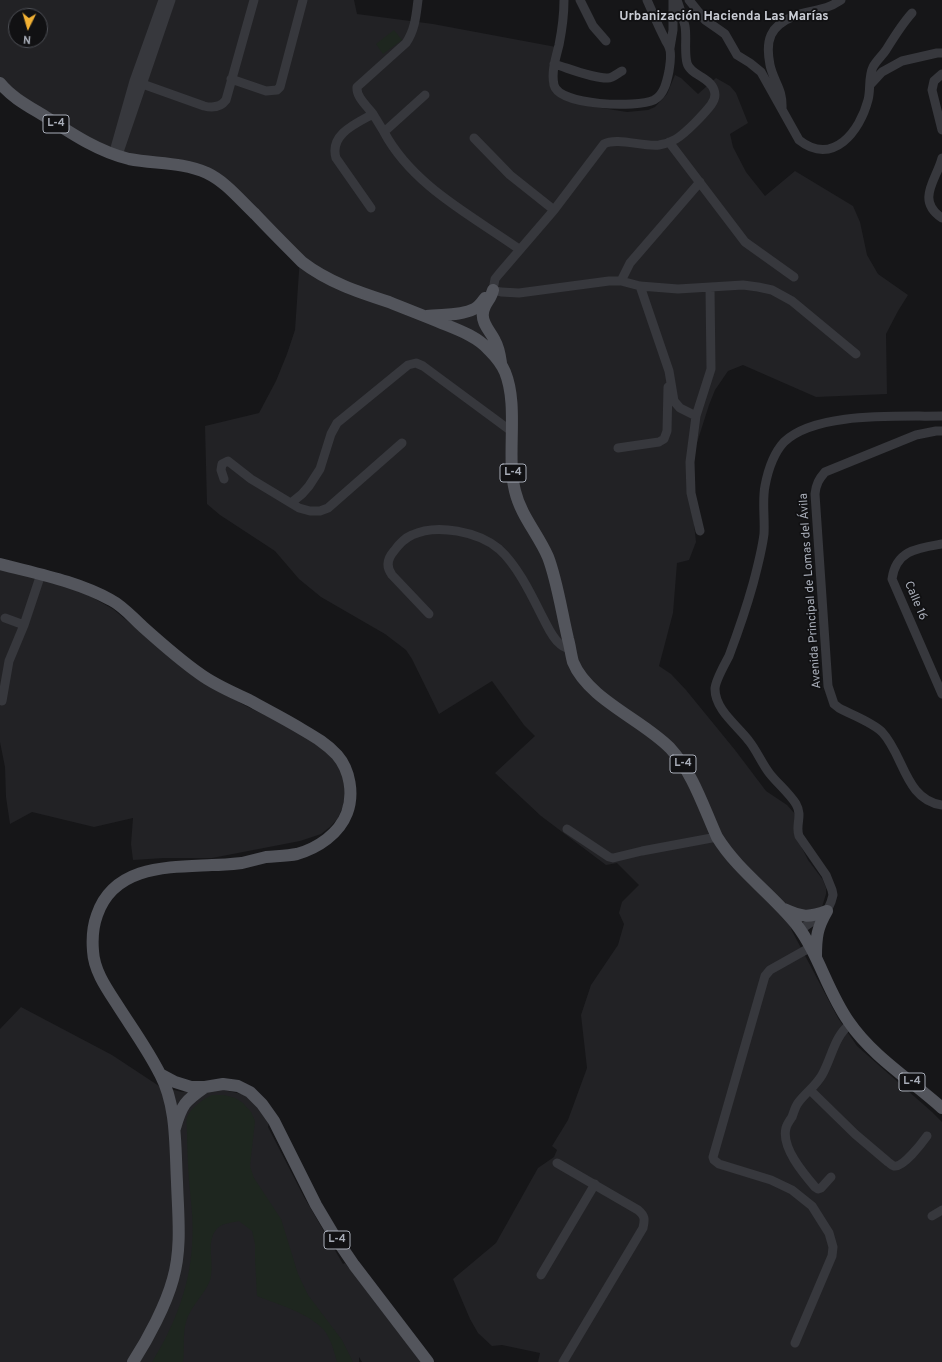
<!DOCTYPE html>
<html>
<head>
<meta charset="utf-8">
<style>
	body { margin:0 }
	#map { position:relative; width:942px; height:1362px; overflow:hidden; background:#161618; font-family:Overpass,sans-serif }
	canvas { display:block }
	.north { position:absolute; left:8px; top:8px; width:40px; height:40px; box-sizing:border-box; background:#111113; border:1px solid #4d4f55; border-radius:50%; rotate:185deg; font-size:11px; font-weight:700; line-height:16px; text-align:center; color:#a8adb8 }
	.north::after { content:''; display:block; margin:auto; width:14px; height:18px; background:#f2b134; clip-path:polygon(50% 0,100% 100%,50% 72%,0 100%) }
</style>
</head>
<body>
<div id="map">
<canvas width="942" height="1362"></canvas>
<div class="north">N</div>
</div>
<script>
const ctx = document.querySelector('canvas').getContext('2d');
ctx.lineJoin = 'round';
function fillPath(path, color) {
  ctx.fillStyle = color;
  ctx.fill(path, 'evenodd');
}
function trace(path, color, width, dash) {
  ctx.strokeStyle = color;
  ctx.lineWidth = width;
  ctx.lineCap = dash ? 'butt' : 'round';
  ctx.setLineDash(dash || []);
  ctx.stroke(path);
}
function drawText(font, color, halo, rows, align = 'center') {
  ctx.font = font + ' Overpass,sans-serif';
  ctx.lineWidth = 3.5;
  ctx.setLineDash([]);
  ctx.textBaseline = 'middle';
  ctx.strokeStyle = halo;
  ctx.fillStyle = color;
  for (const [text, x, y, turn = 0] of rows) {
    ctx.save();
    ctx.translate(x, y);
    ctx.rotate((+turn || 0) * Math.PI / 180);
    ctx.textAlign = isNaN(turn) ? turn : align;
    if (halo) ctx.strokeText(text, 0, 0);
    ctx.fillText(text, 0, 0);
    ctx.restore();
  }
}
fillPath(new Path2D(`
	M0,0H354L357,14L433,24L556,47L549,75V82L554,92L589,106L627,112L648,110L655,107L667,94L675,75L681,78L698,94L716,78L730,86L736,93L748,123L730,134L733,147L746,172L765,196L795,171L853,206L860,222L867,255L878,274L908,295L898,311L886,334L887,394L816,397L743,365L728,371L715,390L709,405L695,449L691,495L696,542L689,560L677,563L673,613L659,666L671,674L686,690L735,750L766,791L787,805L795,814L800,844L808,860L823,880L826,888V894L822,907L818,912L791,929L838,1018L857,1046L932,1112L942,1122V1362H538L540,1353L502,1345L492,1346L478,1333L470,1319L453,1279L496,1243L538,1168L554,1157L557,1150L552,1146L568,1120L587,1068L581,1015L591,985L618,945L624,924L619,913L622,902L639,885L617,863L606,865L541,816L495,773L535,736L524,725L492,681L439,714L412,659L406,650L385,634L321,597L299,579L275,551L220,515L207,504L205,426L259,413L276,381L287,354L295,330L300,257L217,178L122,155L64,125L0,80ZM16,16H40V40H16Z
	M0,568L62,584L88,595L113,609L197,679L244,705L289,727L313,742L334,758L343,771L346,791L343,806L338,818L330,827L321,834L300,841L212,858H164L133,860L131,844L133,818L94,827L32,812L10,824L6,797L5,767L0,742Z
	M21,1007L112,1055L159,1086L182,1092L205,1087L223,1090L242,1094L253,1099L269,1123L268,1127L304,1197L343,1264L345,1263L421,1362H362L359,1357V1362H0V1029Z`), '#222225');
fillPath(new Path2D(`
	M394,30L402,40L383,54L376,44Z
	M212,1095H224L235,1098L243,1103L251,1112L255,1121L250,1166L254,1178L281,1219L298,1274L308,1295L342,1340L353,1362H337C334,1351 331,1339 324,1330C307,1312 279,1305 257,1296L255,1258V1244L252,1231L239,1221C230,1223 221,1223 216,1230C206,1242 214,1261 211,1276C209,1290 192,1304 187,1319C182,1332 185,1348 183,1362H152C174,1327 190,1286 192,1245C194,1224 191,1202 189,1181C188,1165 187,1149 187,1132C187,1128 186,1121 187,1117C191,1108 203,1099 212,1095Z`), '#1e261f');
trace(new Path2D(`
	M564,0C564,15 562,30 559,45C556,57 551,72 554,85C559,106 637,108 654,100C664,95 667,81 669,71C670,65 672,53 669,47C668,44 666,42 665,39C658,26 653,13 647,0
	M580,0L593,26L606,41
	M677,0C680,8 683,18 685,26C687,38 684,51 687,63C690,75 710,77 714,90C716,95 714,101 711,105C704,114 686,133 676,139C671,142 665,144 659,145C643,147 617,137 604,144L554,210L499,274L495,279L493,290L501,292L519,293L609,281H621L640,286L678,289L743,285L758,287L772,290L792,301L856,354
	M689,0L705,20L718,29L725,34L737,55L750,63L761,72L799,140C833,167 860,131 868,100C871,89 868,77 873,67C876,61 882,56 886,50C894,37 902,24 912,13
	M670,48L673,30V0
	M554,64C568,68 594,79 608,78C613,78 618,73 622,71
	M942,74L934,81L932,90L942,130
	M231,79L266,91L277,90L280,87L303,0
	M134,81L204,106C212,108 220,108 226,100L254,0
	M870,85L882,72L902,61L937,53H942
	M425,95L384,132C413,186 471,215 519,249
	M782,109C783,88 774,83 770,65C765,40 770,26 794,16C806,11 819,11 830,6C834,5 837,2 841,0
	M373,114C367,106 356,97 357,87L406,43C415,30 416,16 418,0
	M474,138L510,175L554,210
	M669,142L745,242L794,277
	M115,152V148L134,81L163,0
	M116,156L120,149L171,0
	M942,158C937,179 915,200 942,218
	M371,208L336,158C329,134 357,123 373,114L384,132
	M621,281L630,263L700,182
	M640,286L669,371L674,401L680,408L696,416
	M942,431H936L916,435L825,472C819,479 816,484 815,494L828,686L834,704L839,708C852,715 872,722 882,732C904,755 905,800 942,805
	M618,448L659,442L664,439L667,431L668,387
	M224,479L221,470L222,464L228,461L251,479L299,508L310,511H320L328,508L402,443
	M291,503L302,494L309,486L320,469L331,434L337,423L408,365L416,363L423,366L511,431
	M700,531L691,493L690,462L696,416L711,369L710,288
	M942,544C918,548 896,550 892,579L942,694
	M429,614L392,575C386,567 387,559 394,551C399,544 405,538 412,535C437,523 479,532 499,549C517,565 531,594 542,616C547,625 552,638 560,644C563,647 567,648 571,650
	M5,618L24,625
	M2,701L9,661L24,625L41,574
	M567,829L609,857L613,858L642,851L717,837
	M800,930L827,911L831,902L833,895L832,890L826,875L799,836C795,825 803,816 796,804C789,793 778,784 770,774C762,764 757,751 749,741C738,726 715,710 715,689C715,681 725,664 729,656C738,632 746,609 753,584C757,569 762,550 764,534C765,518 762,501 765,486C768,470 773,454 784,442C816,411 900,417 942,416
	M810,1090L855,1134L888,1162C890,1163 891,1165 894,1166C903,1168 922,1143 927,1136
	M557,1163L638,1210C645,1216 645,1219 643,1228L563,1362
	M831,1177L821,1188L818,1189L815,1187C803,1173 781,1147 786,1128C787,1124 790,1120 792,1117C794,1112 795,1107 798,1103C806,1092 815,1087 822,1075C832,1057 834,1037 850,1024
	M932,1216L942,1210
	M541,1275L595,1184
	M795,1343L832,1256L833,1247L829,1233L812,1206L792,1190L771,1180L719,1164L714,1160L713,1157L765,976L770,970L811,947`), '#37383d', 9);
trace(new Path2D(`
	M0,83C12,98 30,107 46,117C72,134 99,152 129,159C155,164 182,162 207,173C226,182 240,200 255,214C270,230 286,246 302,262C328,282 358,292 389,302C406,309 422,315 439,322C456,329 477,336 489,350C495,356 502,365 505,372C519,406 506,455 515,491C521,516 538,534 548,557C557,580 562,614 568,639C570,646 571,655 573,662C588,699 643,720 670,748C693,773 703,806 717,837C738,871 771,893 796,924C819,954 827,991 849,1022C873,1057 911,1080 942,1108
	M493,290C491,300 484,303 483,313C481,323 491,332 495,341C499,348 500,356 501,363
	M427,316C442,314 460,316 474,309C479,307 482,302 485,298
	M0,564C38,574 76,581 111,600C123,606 133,618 143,627C162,644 180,660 200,674C215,685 232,692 249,700C267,710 285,719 303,730C315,737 327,744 337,755C350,770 354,794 347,813C339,834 318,848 297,854C287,856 276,856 266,857C258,859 250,861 242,863C233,864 222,865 212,865C169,867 114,865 97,915C93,926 92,939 93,951C94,971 107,989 118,1006C132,1028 148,1050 160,1074C177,1106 175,1146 177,1182C178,1214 182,1248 173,1279C166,1305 148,1339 133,1362
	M784,909C802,917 808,918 827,911
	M816,957C816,937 817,928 827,911
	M160,1074L175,1082L191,1087H205L223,1084L238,1086L250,1092L262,1104L274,1121L316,1205L335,1237L354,1265L428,1362
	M175,1128C182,1104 185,1101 205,1087`), '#53555c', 12);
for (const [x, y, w] of [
	[56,124,26],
	[513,473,26],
	[683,764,26],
	[912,1082,26],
	[337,1240,26]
]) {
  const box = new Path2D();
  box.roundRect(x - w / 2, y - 9, w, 18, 3);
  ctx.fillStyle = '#111113';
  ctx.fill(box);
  trace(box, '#a8adb8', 1);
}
drawText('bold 11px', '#a8adb8', null, [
	["L-4",56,124],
	["L-4",513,473],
	["L-4",683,764],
	["L-4",912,1082],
	["L-4",337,1240]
]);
drawText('12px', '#a8adb8', '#111113', [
	["Avenida Principal de Lomas del Ávila",811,591,-94],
	["Calle 16",915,601,67]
]);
drawText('bold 13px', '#c9ccd4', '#111113', [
	["Urbanización Hacienda Las Marías",724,17]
]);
</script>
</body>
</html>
